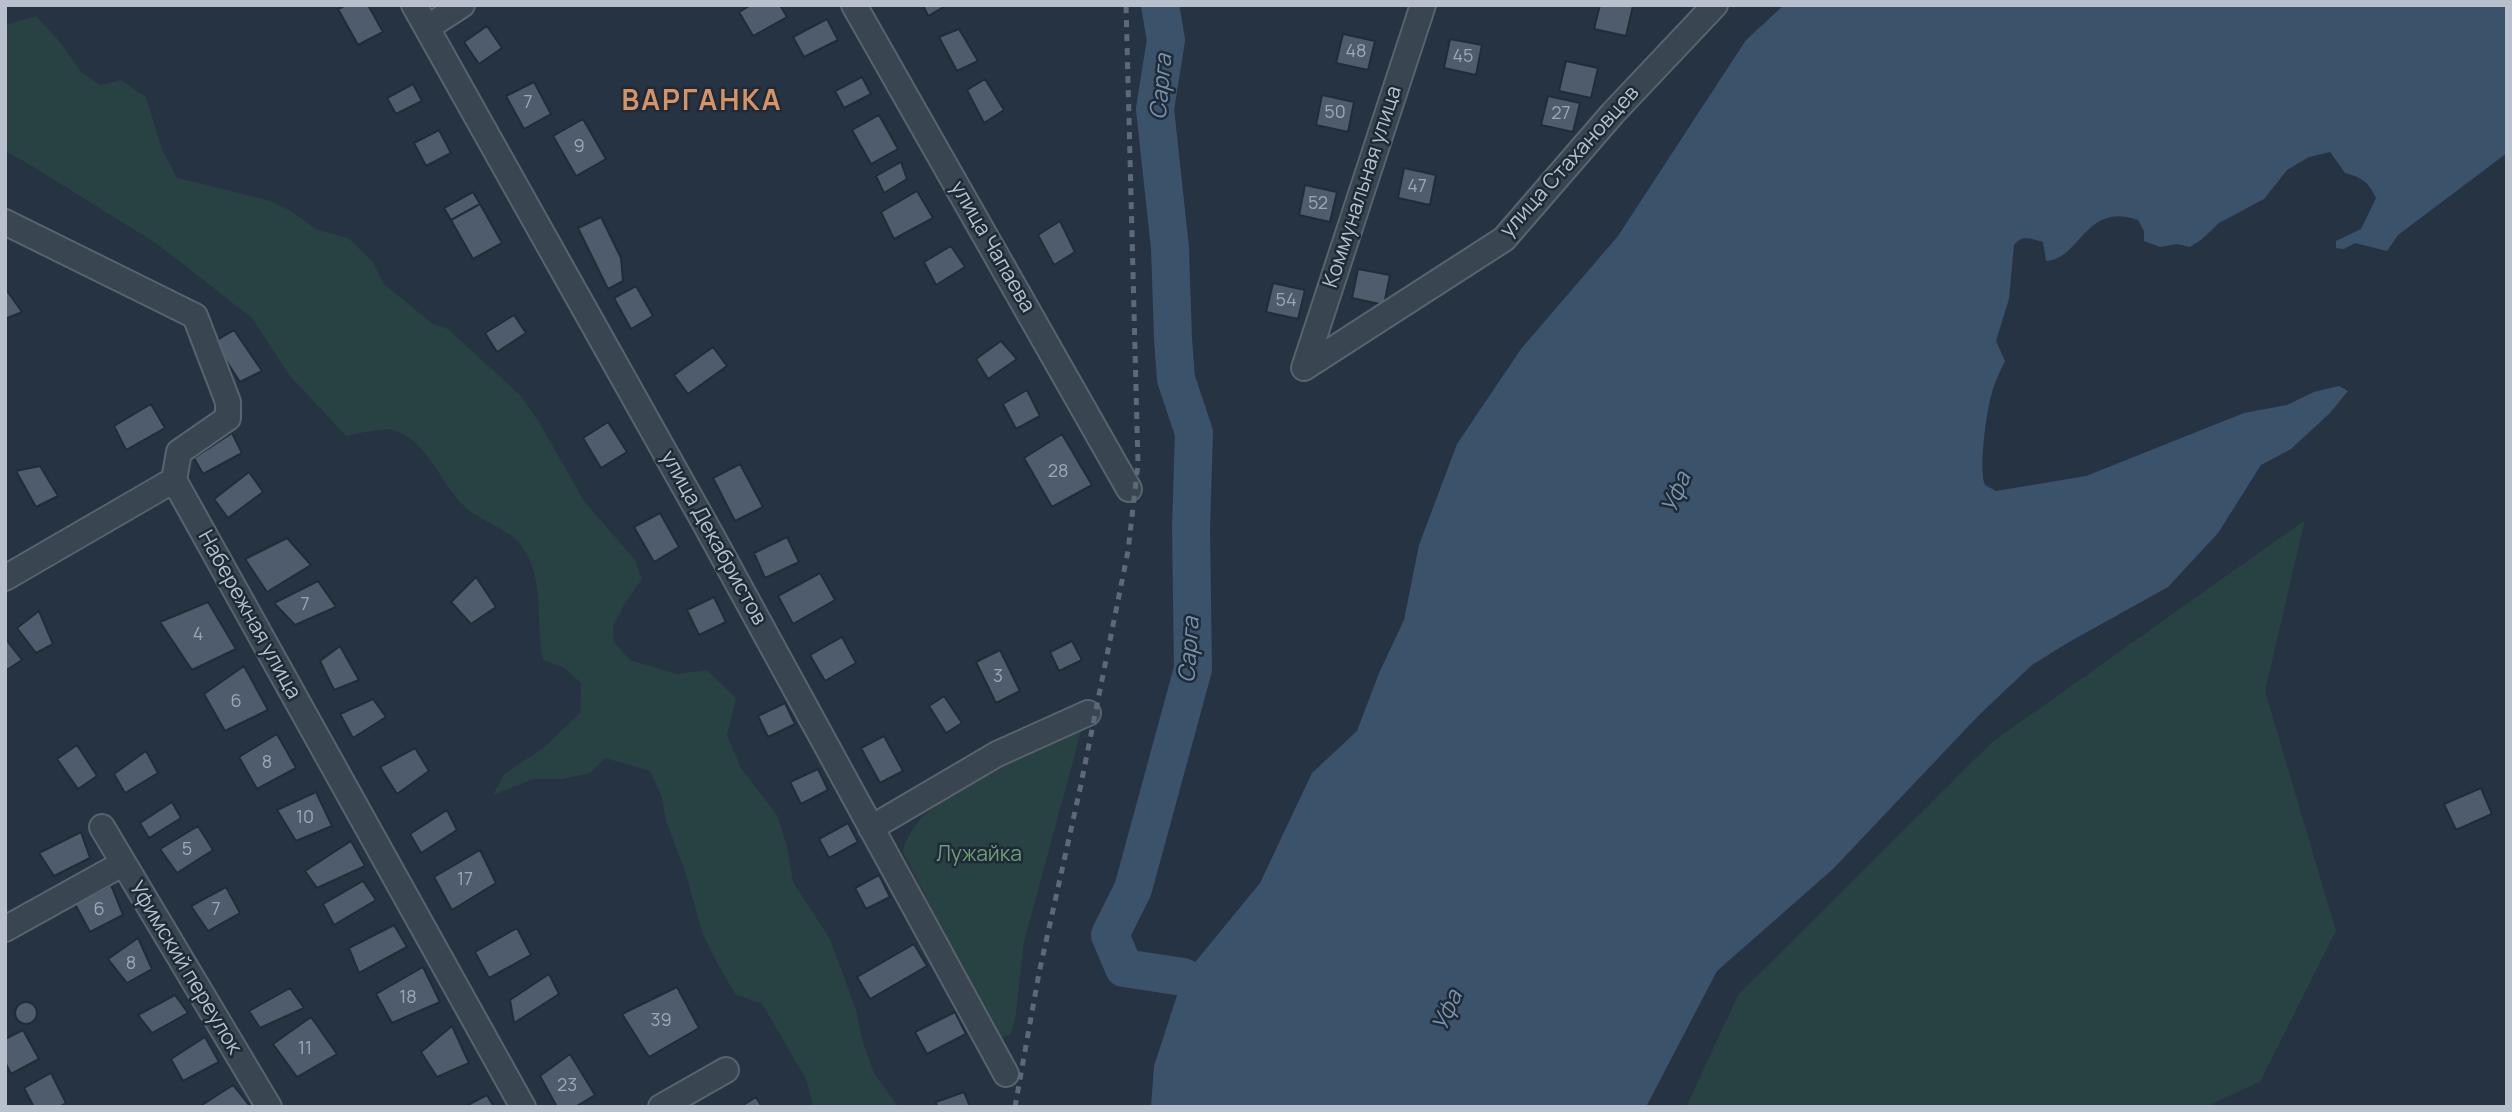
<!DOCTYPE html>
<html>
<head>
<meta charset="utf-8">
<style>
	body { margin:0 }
	#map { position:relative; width:2512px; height:1112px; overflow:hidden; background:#263342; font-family:Manrope,sans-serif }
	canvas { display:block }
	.frame { position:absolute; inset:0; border:7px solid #b7c0cc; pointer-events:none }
</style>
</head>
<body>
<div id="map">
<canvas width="2512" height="1112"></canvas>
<div class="frame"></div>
</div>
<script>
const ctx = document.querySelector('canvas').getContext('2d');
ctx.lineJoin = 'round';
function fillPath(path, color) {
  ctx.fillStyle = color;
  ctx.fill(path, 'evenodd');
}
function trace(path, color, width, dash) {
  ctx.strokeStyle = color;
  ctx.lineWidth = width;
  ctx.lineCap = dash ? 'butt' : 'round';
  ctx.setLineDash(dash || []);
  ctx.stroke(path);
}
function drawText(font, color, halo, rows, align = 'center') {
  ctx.font = font + ' Manrope,sans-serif';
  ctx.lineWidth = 5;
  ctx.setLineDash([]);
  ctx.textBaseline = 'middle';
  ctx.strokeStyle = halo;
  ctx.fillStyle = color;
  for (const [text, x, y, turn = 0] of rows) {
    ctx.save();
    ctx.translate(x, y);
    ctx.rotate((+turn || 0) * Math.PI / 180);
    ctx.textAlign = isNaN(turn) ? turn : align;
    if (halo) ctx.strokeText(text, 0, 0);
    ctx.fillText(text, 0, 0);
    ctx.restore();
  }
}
fillPath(new Path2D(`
	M36,16L61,43L81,72L100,85L121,80L146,97L162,149L177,178L268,200L291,211L318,230L348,238L372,261L384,284L433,324L448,329L520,395L539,422L584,501L635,560L642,579L625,603L613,627L614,642L630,660L677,674L707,670L736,698L727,735L741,768L777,815L787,846L793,882L830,939L856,1010L862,1039L873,1071L898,1107H813L806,1079L762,1004L735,994L716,961L702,932L686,874L666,821L661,795L650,771L605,758L590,773L563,779H533L493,795L504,774L543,748L580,713L581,683L564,668L543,660C535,623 545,585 525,551C512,528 483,524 465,507C442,486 426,438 393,430C382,428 357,434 346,436L289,375L252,318L157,244L22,160L5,151V25Z
	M2305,520L2265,691L2336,931L2260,1082L2205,1107H1686L1738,995L1992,742Z
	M1082,728L1024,942L1016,1013L1011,1034L1002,1037L996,1036L903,852C915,792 1031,751 1082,728Z`), '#284143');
fillPath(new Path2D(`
	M1784,5H2507V153L2398,235L2387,251L2355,243L2344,249L2336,248V241L2361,229L2376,198C2369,182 2361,177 2345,173L2330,152L2309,157L2287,170L2264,199L2219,223L2201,240L2190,247L2177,244L2160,247L2144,241V231L2138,220C2085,201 2080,260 2046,261L2043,242C2031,239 2022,234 2014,245L2009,299L1996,341L2005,361C2001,369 1997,378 1994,386C1987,404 1978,469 1985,485L1996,491L2086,476L2244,413L2287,405L2314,392L2339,386L2348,391L2330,413L2291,449L2261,465L2218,533L2168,587L2069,642L2032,665L1979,715L1833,869L1717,971L1646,1107H1151L1154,1066L1183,977L1260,883L1312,773L1357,731L1379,673L1404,620L1419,545L1457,444L1521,349L1618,236L1746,40Z`), '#3b526b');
trace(new Path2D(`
	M1160,5L1166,40L1155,109L1170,248L1173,339L1176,379L1194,433L1191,528L1193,669L1133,889L1110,935L1124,968L1183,977L1230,1001`), '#3b526b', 38);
const building = new Path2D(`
	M346,5H368L383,32L358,45L338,9Z
	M751,5H780L787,17L753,36L739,12Z
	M923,5H947L928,16Z
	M1600,5L1633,6L1626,36L1594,29Z
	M827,19L838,40L804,57L793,37Z
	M487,26L502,48L479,64L464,42Z
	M959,29L978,61L957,71L939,37Z
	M1343,34L1375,41L1368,70L1336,63Z
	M1450,39L1482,45L1476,75L1444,68Z
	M1566,61L1598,68L1591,98L1559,91Z
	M862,77L871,94L844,108L835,91Z
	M985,79L1004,110L984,123L967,90Z
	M534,82L551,114L524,129L506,96Z
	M413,84L422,101L396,114L387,98Z
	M1322,95L1354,102L1348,132L1316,125Z
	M1548,96L1580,103L1573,132L1541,125Z
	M879,115L898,149L871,164L852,130Z
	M583,119L606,159L576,176L553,136Z
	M439,130L451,153L426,166L414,143Z
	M901,162L907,179L884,193L876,176Z
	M1404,168L1436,175L1430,205L1398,198Z
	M1305,185L1337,192L1330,222L1299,215Z
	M917,191L933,218L894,239L881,212Z
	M473,192L480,204L451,220L444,208Z
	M480,204L502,243L473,259L451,220Z
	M601,217L621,258L623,281L608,289L578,228Z
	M1060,221L1075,252L1054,265L1038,235Z
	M951,246L965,267L936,285L924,262Z
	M1358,269L1390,275L1384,305L1352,298Z
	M1273,283L1305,290L1298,319L1266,312Z
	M636,286L653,316L631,329L614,298Z
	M5,288L22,312L5,319Z
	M514,315L526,333L497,352L485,333Z
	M234,330L262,371L240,382L214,342Z
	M1001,341L1017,359L988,379L976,359Z
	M713,347L727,366L688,394L674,375Z
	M1027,390L1040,416L1016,429L1003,404Z
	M151,404L165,428L126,450L114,426Z
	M608,422L627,452L601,468L583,438Z
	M232,433L242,453L203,474L194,458Z
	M1062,434L1092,485L1052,507L1024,458Z
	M740,464L763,507L735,521L713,478Z
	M40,466L58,496L36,507L16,471Z
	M249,472L263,492L228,518L214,499Z
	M660,513L679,547L654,562L634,527Z
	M787,537L799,562L765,578L754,553Z
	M287,538L311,565L267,592L245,559Z
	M820,573L835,600L793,624L778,596Z
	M476,577L496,607L471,624L451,602Z
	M318,581L336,607L295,625L274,603Z
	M714,597L726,622L699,635L687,610Z
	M208,602L236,649L192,670L160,622Z
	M39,611L53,644L36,653L17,628Z
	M842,637L856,663L825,681L810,655Z
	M5,638L22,660L5,671Z
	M1072,641L1082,660L1059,671L1050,652Z
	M340,646L359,680L334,690L320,661Z
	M1000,650L1020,691L996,703L976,662Z
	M244,666L268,710L225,731L204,694Z
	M944,696L962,723L946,733L929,706Z
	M373,699L386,717L353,738L340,714Z
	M785,703L795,724L768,737L758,716Z
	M277,734L296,768L257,789L239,757Z
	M884,736L903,771L880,783L861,748Z
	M77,745L97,776L78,789L57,759Z
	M415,748L429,771L397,794L380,767Z
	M146,751L158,773L125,793L114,774Z
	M818,769L828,790L801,804L790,782Z
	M2481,788L2492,814L2456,830L2444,804Z
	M316,792L332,826L296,841L277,810Z
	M172,802L181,818L149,838L140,823Z
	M447,810L457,830L421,853L410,834Z
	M848,823L858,842L829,858L819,839Z
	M198,826L213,850L177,873L160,849Z
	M81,832L90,858L54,876L39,853Z
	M351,841L365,866L317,888L305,871Z
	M480,850L496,883L452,910L434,877Z
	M879,875L890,897L866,909L855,888Z
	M363,881L376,900L334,925L323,904Z
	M111,885L123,915L90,932L75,904Z
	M226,887L240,913L208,931L191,906Z
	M394,925L407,947L359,973L349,948Z
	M517,928L531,955L489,978L475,952Z
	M138,938L152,969L127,983L108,959Z
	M914,944L927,966L870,999L857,977Z
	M423,967L440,1002L392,1023L376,994Z
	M549,974L559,994L514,1023L510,1000Z
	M677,987L699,1028L649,1057L622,1014Z
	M290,988L304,1008L260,1028L249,1011Z
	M175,995L188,1013L152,1033L138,1015Z
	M15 1013a11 11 0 1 1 22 0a11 11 0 1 1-22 0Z
	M955,1012L966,1034L927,1054L915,1032Z
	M311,1017L337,1054L297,1077L273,1044Z
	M452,1026L469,1063L437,1077L421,1052Z
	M23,1030L39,1059L11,1074L5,1062V1039Z
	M205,1037L219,1062L183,1081L171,1059Z
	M570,1054L595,1095L575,1107H557L540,1076Z
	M51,1073L66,1103L59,1107H34L24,1088Z
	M233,1085L249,1105L246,1107H199Z
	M964,1092L970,1107H937L936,1102Z
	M487,1095L494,1107H464Z
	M756,1097L762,1107H740Z`);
fillPath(building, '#4f5c6d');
trace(building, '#212c39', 2);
const street = new Path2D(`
	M414,5L708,529L1006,1074
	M854,5L1129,489
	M428,27L462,5
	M5,222L195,316L228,402V418L179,452L174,480L523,1107
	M1304,368L1504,239L1613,113L1715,5
	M1304,368L1423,5
	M5,578L174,480
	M102,827L269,1107
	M871,828L997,754L1088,713
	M5,929L122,864
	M661,1107L726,1070`);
trace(street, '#58636f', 28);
trace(street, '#3a4552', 24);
trace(new Path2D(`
	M1015,1107L1039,973L1080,789L1128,551L1138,464L1126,5`), '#5c6979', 5, [7, 7]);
drawText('18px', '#9da7b4', null, [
	["48",1356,52],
	["45",1463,57],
	["7",528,103],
	["50",1335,113],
	["27",1561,114],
	["9",579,147],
	["47",1417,187],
	["52",1318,204],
	["54",1286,301],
	["28",1058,472],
	["7",305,605],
	["4",198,635],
	["3",998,677],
	["6",236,702],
	["8",267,763],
	["10",305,818],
	["5",187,850],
	["17",465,880],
	["6",99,910],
	["7",216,910],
	["8",131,964],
	["18",408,998],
	["39",661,1021],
	["11",305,1049],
	["23",567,1086]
]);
drawText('21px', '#b7c0cc', '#1f2a37', [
	["улица Стахановцев",1570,162,-48],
	["Коммунальная улица",1363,187,-72],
	["улица Чапаева",992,247,60],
	["улица Декабристов",713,538,61],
	["Набережная улица",249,615,61],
	["Уфимский переулок",185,968,59]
]);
drawText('21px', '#6e9d76', '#1f2a37', [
	["Лужайка",979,855]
]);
drawText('italic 23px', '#7792af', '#1f2a37', [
	["Сарга",1162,87,-85],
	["Уфа",1677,493,-67],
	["Сарга",1190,650,-86],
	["Уфа",1448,1011,-66]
]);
ctx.letterSpacing = '2px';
drawText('bold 28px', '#d79266', '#1f2a37', [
	["ВАРГАНКА",702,102]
]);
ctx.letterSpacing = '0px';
</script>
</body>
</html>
